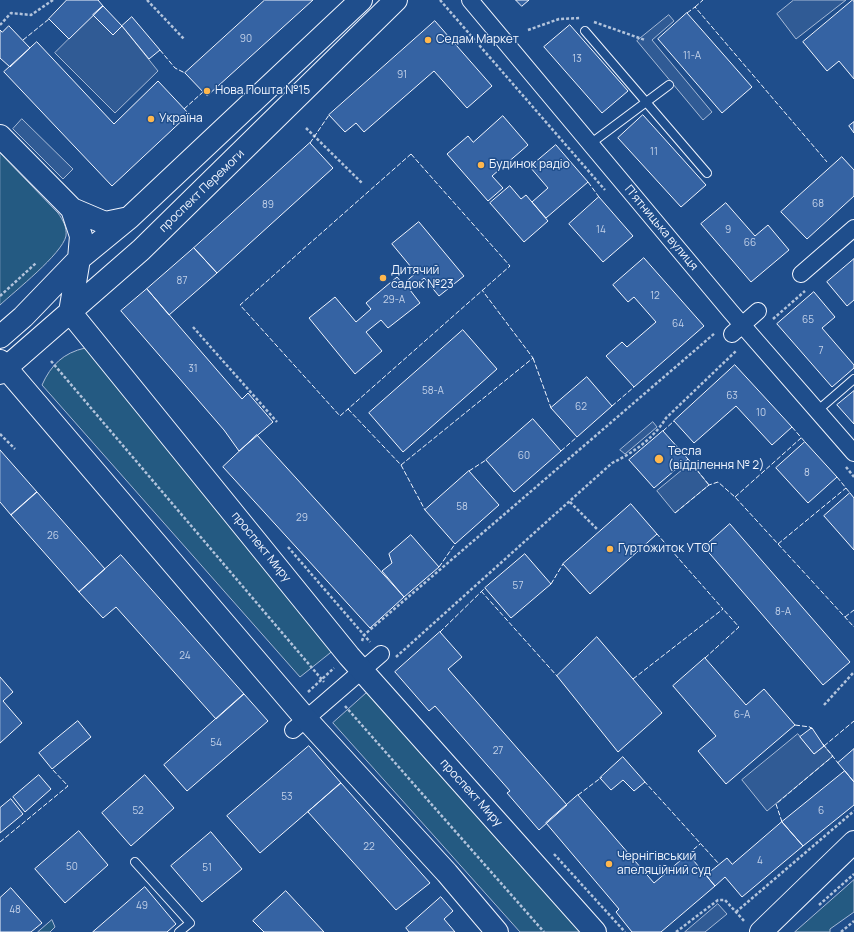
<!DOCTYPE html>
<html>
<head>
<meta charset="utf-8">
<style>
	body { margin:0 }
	canvas { display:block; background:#1f4e8c }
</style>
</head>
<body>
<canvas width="854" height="932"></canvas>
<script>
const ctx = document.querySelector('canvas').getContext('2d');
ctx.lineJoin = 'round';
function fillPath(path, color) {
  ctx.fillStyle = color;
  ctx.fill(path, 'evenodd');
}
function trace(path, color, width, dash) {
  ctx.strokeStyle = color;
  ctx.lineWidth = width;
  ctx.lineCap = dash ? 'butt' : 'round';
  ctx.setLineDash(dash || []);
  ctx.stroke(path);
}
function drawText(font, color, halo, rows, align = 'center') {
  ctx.font = font + ' Manrope,sans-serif';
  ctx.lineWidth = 3;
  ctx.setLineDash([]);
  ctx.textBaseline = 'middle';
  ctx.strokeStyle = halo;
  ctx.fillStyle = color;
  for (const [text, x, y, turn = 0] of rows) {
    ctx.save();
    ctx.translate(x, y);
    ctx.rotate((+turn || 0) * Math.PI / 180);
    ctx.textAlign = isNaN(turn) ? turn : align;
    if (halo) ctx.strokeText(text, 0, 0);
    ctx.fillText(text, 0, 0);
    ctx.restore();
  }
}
const green = new Path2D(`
	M0,153L58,213C63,220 67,227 66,236C62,254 15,291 0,305Z
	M85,348L340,645L300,677L42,385C51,365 63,353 85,348Z
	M371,689L588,932H520L333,723Z
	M854,880V912L830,929V932H795Z
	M52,920L55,927L50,932H38Z`);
fillPath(green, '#245a82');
trace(green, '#a8bbd7', 1);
const parking = new Path2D(`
	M794,0H846L796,39L777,14Z
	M93,15L113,35L122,26L158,71L115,113L55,53Z
	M669,15L674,21L652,40L712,112L703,120L637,41Z
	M22,119L73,169L63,179L13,129Z
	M653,422L657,427L625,454L620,450Z
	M691,463L709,485L675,513L657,491Z
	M798,734L814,754L824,746L833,756L767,811L742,780Z
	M718,904L727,914L705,932H685Z`);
fillPath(parking, '#305b95');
trace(parking, '#a8bbd7', 1);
const building = new Path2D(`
	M67,0H98L103,6L69,39L49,19Z
	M265,0H313L207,96L185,73Z
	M516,0H529L522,6Z
	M853,0L854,2V79L839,61L827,71L803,42Z
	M103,6L122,26L113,35L93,15Z
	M687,13L752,87L722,113L658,39Z
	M132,17L160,50L149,59L122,26Z
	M435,21L492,86L467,108L434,71L364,132L356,123L345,132L329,115Z
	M570,25L628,91L602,113L544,47Z
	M9,26L30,48L10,67L0,58V30L2,32Z
	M37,42L114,124L158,81L189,114L112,186L4,72Z
	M643,115L706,185L681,207L618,138Z
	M503,116L528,145L492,176L503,188L488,201L447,154L468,136L473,142Z
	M854,122V133L849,126Z
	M310,143L333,168L217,273L194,248Z
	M556,145L588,182L546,218L532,202L548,188L530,167Z
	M842,157L854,170V196L807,239L781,212Z
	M510,186L521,199L526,195L548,221L524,242L490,203Z
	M599,197L633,236L603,262L569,224Z
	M726,203L755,236L768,225L789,250L751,282L701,224Z
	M419,222L464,276L439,296L424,278L410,290L420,303L388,328L381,320L366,332L382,351L355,374L309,318L335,297L356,322L371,309L366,303L397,277L403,284L416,273L392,244Z
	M194,248L217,273L169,315L147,289Z
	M644,258L704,326L634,387L606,356L622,342L627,347L656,322L634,297L628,302L613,285Z
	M854,259V300L847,306L827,282Z
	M147,289L242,399L248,393L273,422L239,451L224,430L121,311Z
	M814,292L835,317L822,328L854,365V368L832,387L777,324Z
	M463,330L497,369L403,452L369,413Z
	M735,365L792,427L772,445L736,406L694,443L674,421Z
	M587,377L612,406L577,437L551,408Z
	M854,391V424L837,405Z
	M533,419L561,451L514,492L486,460Z
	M663,431L688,459L654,488L629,460Z
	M257,435L404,597L370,628L223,467Z
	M805,442L837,477L808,503L776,468Z
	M0,450L37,492L11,515L0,502Z
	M469,471L499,505L455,544L425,510Z
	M37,492L105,569L79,592L11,515Z
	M850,493L854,498V550L824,516Z
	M631,504L657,534L590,594L563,564Z
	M730,524L850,662L823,685L704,547Z
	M411,535L439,567L404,597L382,571L392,563L389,554Z
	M525,554L551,584L511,618L485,588Z
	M121,555L244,694L216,719L116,607L103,618L79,592Z
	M440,632L462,657L448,669L567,805L539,830L507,793L510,791L435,706L429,711L395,672Z
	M597,637L662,713L618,752L557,676Z
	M705,658L746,705L764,689L795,725L726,784L698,751L716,736L673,686Z
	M0,677L13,692L3,701L22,723L0,743Z
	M244,694L268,721L187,791L164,765Z
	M78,721L91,737L52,769L39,753Z
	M812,728L824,746L814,754L800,737Z
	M309,746L341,783L260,853L227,816Z
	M854,749V782L838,763Z
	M623,757L645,782L634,791L623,780L611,790L600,778Z
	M845,771L854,782V805L803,846L782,822Z
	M39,775L51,789L25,812L13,797Z
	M145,775L174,808L131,846L102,813Z
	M341,783L430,883L396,910L308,812Z
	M578,795L654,883L688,854L715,886L661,932H632L616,912L619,909L546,823Z
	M11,799L23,814L0,833V808Z
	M782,822L803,846L742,897L725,877L715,886L706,875L727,858L732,864Z
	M79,831L108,865L65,903L35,869Z
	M211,832L242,869L202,902L171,866Z
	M145,887L176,924L167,932H93Z
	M11,888L42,923L31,932H0V898Z
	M286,891L324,932H264L253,921Z
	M441,897L453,911L444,919L455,932H409L406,928Z`);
fillPath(building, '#3563a3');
trace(building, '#f2f6ff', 1);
const lane = new Path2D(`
	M585,31L707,173
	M590,144L669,85
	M817,411L854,379
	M135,862L190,923L179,932`);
const street = new Path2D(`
	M470,0L731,312L854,453
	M801,274L854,228
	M732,334L758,311
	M293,730L381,654`);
const secondary = new Path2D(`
	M761,932L854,842`);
const primary = new Path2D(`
	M0,136L72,209L81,236L79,259L70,312L349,656L595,932
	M72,209L105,223L129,218
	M0,337L23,317L79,259L129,218L361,0
	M0,361L306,719L447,873L497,932
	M0,373L141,250L396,0`);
trace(lane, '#f2f6ff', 10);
trace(street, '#f2f6ff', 18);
trace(secondary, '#f2f6ff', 24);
trace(primary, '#f2f6ff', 24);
trace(new Path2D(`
	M147,0L184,39
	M440,0L605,190
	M594,22L645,40
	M0,25L11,13L31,15L53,0
	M528,30L559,19L580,18
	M306,128L362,183
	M0,296L36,263
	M773,319L805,291
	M193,327L277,422
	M51,361L324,682
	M0,434L15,449
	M846,467L854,477
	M570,502L597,529
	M288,547L370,642
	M362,641L364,635L715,333
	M396,657L612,463C633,453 654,438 666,418L736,351
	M308,692L334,668
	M824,705L854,672
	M345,706L544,932
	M554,854L625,932
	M819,905L854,874
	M736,912L854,811
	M676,932L718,900H725L745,922
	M841,932L854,921`), '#b3c4dc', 2.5, [3, 2]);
trace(lane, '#1f4e8c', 8);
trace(street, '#1f4e8c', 16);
trace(secondary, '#1f4e8c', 22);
trace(primary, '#1f4e8c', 22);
trace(new Path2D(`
	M695,7L703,0
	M687,13L695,7L827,162
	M23,40L49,19
	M160,50L175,68L185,73
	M184,109L203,92
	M310,143L329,115
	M411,154L510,266L340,416L240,305Z
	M588,182L599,197
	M533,358L551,408
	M612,406L634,387
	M348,409L401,465L533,358L482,290
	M792,427L805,442
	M663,431L674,421
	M561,451L577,437
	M688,459L709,485
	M401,465L425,510
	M469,471L486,460
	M837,477L850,493
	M735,497L801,438
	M675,513L709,485L718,482L735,497L854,627
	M778,544L846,488
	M439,567L455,544
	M551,584L563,564
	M481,591L557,676
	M845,617L854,610
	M440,632L485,588
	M705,658L739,627L723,609
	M633,679L723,609L657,534
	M795,725L810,727L812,729
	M823,744L838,763
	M824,746L854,721
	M644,781L719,864
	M578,795L602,777
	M782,822L776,804L833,756
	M0,842L68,786L52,769
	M688,854L700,844`), '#f2f6ff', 1, [5, 2]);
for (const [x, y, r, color] of [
	[428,40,4,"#ffb74d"],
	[207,91,4,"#ffb74d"],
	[151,119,4,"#ffb74d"],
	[481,165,4,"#ffb74d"],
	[383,278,4,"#ffb74d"],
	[659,459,5,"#ffb74d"],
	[610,549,4,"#ffb74d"],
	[609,864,4,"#ffb74d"]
]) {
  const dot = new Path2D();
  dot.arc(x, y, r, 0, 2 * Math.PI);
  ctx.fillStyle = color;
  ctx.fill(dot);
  trace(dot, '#1f4e8c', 1.5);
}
drawText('10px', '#c3d1e8', null, [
	["90",246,39],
	["11-А",692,56],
	["13",577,59],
	["91",402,75],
	["11",654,152],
	["68",818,204],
	["89",268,205],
	["14",601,230],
	["9",728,230],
	["66",750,243],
	["87",182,281],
	["12",655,296],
	["29-А",394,300],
	["65",808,320],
	["64",678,324],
	["7",821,351],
	["31",193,369],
	["58-А",433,391],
	["63",732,396],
	["62",581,407],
	["10",761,413],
	["60",524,456],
	["8",807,473],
	["58",462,507],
	["29",302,518],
	["26",53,536],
	["57",518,586],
	["8-А",783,612],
	["24",185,656],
	["6-А",742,715],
	["54",216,743],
	["27",498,751],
	["53",287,797],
	["52",138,811],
	["6",821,811],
	["22",369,847],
	["4",760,861],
	["50",72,867],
	["51",207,868],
	["49",142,906],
	["48",15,910]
]);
drawText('12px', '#f2f6ff', '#1f4e8c', [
	["Седам Маркет",436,40],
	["Нова Пошта №15",215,91],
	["Україна",159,119],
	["Будинок радіо",489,165],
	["Дитячий",391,271],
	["садок №23",391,285],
	["Тесла",668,452],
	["(відділення № 2)",668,466],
	["Гуртожиток УТОГ",618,549],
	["Чернігівський",617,857],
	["апеляційний суд",617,871]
], 'left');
drawText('12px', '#f2f6ff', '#1f4e8c', [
	["проспект Перемоги",202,191,-44],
	["Пʼятницька вулиця",661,228,50],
	["проспект Миру",261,547,51],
	["проспект Миру",471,793,48]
]);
</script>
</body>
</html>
